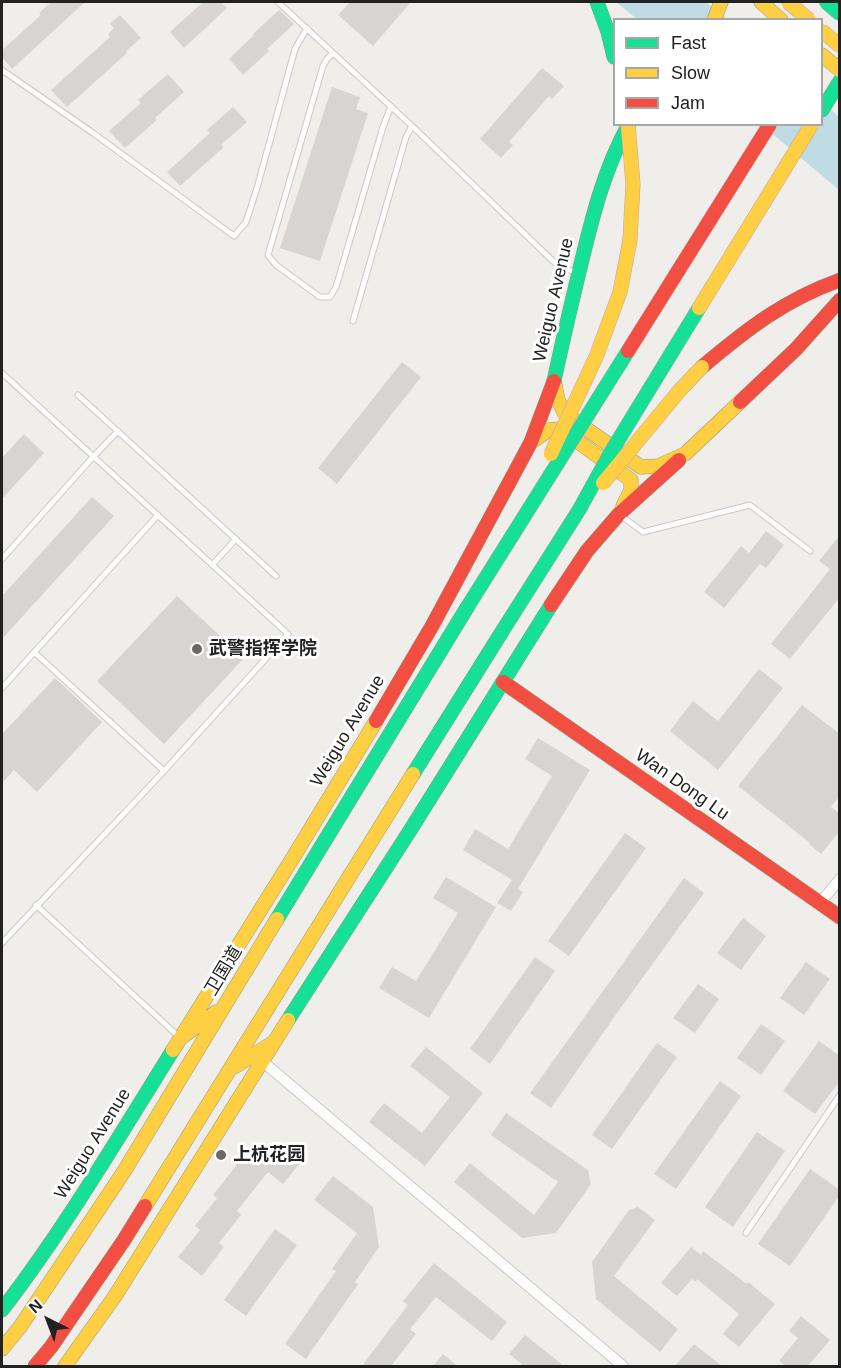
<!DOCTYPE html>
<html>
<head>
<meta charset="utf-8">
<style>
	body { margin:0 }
	#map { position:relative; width:841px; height:1368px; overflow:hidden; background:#f0eeeb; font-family:Helvetica,sans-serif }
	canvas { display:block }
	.frame { position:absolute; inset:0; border:3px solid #222; pointer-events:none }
	.legend { position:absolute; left:613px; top:18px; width:210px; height:108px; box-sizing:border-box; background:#fff; border:2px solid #a7a7a7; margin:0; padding:8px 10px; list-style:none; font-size:18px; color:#222 }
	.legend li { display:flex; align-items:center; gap:12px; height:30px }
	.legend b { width:30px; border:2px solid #a7a7a7 }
	.north { position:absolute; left:18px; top:1290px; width:60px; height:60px; -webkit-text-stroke:4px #fff; paint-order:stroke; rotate:318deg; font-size:16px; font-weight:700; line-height:24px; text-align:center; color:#222 }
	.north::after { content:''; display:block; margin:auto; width:21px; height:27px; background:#222; clip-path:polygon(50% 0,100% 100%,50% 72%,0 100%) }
</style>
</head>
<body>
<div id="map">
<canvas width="841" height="1368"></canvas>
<div class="frame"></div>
<ul class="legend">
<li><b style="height:8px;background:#16e098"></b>Fast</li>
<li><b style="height:8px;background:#ffcf43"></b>Slow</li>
<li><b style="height:8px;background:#f24e42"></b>Jam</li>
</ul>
<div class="north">N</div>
</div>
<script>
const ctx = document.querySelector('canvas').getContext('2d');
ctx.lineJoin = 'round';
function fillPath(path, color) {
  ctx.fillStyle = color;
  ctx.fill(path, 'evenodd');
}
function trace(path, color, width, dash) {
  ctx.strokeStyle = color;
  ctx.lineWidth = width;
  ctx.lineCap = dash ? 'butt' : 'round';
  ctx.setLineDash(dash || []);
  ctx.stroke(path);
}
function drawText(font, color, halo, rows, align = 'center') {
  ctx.font = font + ' Helvetica,"Noto Sans SC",sans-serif';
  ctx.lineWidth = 6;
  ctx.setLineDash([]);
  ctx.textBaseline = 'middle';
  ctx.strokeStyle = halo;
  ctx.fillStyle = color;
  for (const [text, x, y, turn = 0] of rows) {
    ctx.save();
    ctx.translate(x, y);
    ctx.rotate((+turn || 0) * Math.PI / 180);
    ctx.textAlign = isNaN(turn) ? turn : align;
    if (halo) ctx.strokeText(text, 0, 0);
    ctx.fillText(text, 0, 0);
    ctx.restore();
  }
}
fillPath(new Path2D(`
	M616,2H706L727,19H637Z
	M822,101L839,117V190L762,125L822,124Z`), '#bfdbe3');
fillPath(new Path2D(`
	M51,2H85L12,69L2,57V50L41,15L39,13Z
	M203,2H221L227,8L184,48L170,32Z
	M350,2H411L373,46L338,15Z
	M279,10L294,24L267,49L269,51L243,75L229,59L254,35L253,34Z
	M120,15L141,38L126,51L127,53L67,107L51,90L110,37L108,34L114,28L110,24Z
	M542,68L564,86L552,99L549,96L509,142L513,145L501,158L480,139Z
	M168,74L184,92L155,118L157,120L125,148L109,131L141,103L138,100Z
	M332,87L360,97L356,109L368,113L320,261L280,248Z
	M233,107L247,122L221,145L224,147L180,186L167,172L210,133L207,130Z
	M402,362L421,377L337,484L318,468Z
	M24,434L44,453L2,499V458Z
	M92,497L114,516L2,639V596Z
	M766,531L784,545L766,568L760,564L724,608L704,592L741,546L749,553Z
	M840,535V597L790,659L771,644L830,569L819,561Z
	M177,596L244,658L164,744L97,681Z
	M759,669L783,688L718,770L670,731L693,701L718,721Z
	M55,678L102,722L37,792L14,770L2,783V734Z
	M802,705L840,734V796L831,807L840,814V831L821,854L809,844L810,843L738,786Z
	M538,738L590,770L518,889L523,892L511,911L497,903L512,880L463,850L475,829L508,849L552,776L525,759Z
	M625,833L646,848L569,956L548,941Z
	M446,877L496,907L429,1018L379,988L392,967L416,981L458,913L433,898Z
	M684,878L704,893L617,1013L551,1108L530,1093Z
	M743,918L766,936L741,970L717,953Z
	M535,957L555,971L490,1064L470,1049Z
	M806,962L830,979L804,1015L780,998Z
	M698,984L719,999L695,1033L673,1018Z
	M761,1024L785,1041L761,1075L737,1058Z
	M819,1041L840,1056V1081L815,1114L783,1091Z
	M657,1043L677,1057L612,1149L592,1135Z
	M426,1047L483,1093L425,1166L369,1122L384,1103L422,1133L450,1097L410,1066Z
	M720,1081L741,1096L676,1189L654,1174Z
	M506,1113L588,1170L591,1184L556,1233L522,1238L454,1182L470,1163L534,1215L558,1182L491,1135Z
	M757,1132L785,1151L733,1227L705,1207Z
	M282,1149L300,1163L283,1184L268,1172L237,1211L241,1215L219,1243L224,1247L202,1276L178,1257L200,1230L195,1226L217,1198L213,1195L246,1153Z
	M810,1169L840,1190V1195L790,1266L758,1244Z
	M333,1176L373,1207L379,1247L355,1282L358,1284L306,1359L285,1344L336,1271L332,1269L357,1233L314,1200Z
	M638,1207L655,1220L614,1276L678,1329L660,1352L596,1299L592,1262L629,1210Z
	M275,1229L297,1245L246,1316L224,1300Z
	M691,1247L701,1255L703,1251L747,1284L748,1282L775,1304L739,1347L723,1334L739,1314L697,1279L696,1282L692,1279L677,1296L661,1283Z
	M434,1263L507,1322L492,1341L436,1297L410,1329L416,1334L391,1366H362L408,1305L403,1301Z
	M801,1316L830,1340L808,1366H786L779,1361L798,1338L789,1331Z
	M525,1335L564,1366H524L509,1354Z
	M694,1344L722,1366H675Z
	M443,1354L457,1366H433Z`), '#d7d4d2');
const lane = new Path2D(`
	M278,2L412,126L554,262L567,269L577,273
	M333,53L327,59L323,66L268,255L276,265L320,297H330L336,287L383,127L391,106
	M2,70L93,133L234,236L246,222L257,188L295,49L307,28
	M353,321L406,137L412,126
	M2,373L288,634L164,771L2,943
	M78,395L276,576
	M620,515L643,532L750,505L810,551
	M2,559L93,457L118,431
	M212,565L236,539
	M34,652L164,771
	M2,688L158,515
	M36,905L177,1035
	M746,1233L840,1095`);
const street = new Path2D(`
	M820,903L840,879
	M262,1061L623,1366`);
const fast = new Path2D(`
	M597,2L608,32L614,57
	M822,110L840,81
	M555,386L554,381C562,343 571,306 580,268C592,218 604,169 629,124
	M413,774L503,630
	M277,919L468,606
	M288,1020L411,829L551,605
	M2,1310C65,1228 118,1138 173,1050`);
const slow = new Path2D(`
	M761,2L781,20
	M714,20L721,2
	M822,55L840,70
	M555,386L558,400L565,414L641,467L658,466L685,454L740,402
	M531,442L549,430L560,429L631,480V490L623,506
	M181,1038L216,1012
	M173,1050L294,856L376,721
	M236,1066L274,1042
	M145,1206L413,774
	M2,1349L20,1327L123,1173L277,919
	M65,1366L115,1296L288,1020`);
const jam = new Path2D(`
	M702,367C747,329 784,300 840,280
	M740,402L796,349L840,300
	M551,605L587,551L619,514L679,460
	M503,682L840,917
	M376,721L432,626L531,442L554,381
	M35,1366L51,1347L124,1240L145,1206`);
trace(lane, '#c9c8c7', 7);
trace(street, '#c9c8c7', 12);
trace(fast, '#999a82', 15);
trace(slow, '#999a82', 15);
trace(jam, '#999a82', 15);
trace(lane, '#fdfcfc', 5);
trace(street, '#fdfcfc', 10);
trace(fast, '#16e098', 14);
trace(slow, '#ffcf43', 14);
trace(jam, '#f24e42', 14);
const fastBridge = new Path2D(`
	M826,2L840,14
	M468,606L628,351
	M503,630L579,510L611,452L699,308`);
const slowBridge = new Path2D(`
	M788,2L809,20
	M822,31L840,46
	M699,308L812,124
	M551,454L596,357L620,292L630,240L633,184L628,124
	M603,483L680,390L702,367`);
const jamBridge = new Path2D(`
	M628,351L770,124`);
trace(fastBridge, '#c5a2ac', 15, []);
trace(slowBridge, '#c5a2ac', 15, []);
trace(jamBridge, '#c5a2ac', 15, []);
trace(fastBridge, '#16e098', 14);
trace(slowBridge, '#ffcf43', 14);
trace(jamBridge, '#f24e42', 14);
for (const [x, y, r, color] of [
	[197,649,6,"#6a6968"],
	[221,1155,6,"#6a6968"]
]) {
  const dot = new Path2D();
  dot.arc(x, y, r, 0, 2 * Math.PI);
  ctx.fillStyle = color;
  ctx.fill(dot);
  trace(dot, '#fff', 2);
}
drawText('18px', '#222', '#fff', [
	["Weiguo Avenue",554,300,-77],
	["Weiguo Avenue",348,731,-59],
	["Wan Dong Lu",682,785,35],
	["卫国道",224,971,-59],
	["Weiguo Avenue",93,1144,-58]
]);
drawText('bold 18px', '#222', '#fff', [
	["武警指挥学院",209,649],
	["上杭花园",233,1155]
], 'left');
</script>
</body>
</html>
